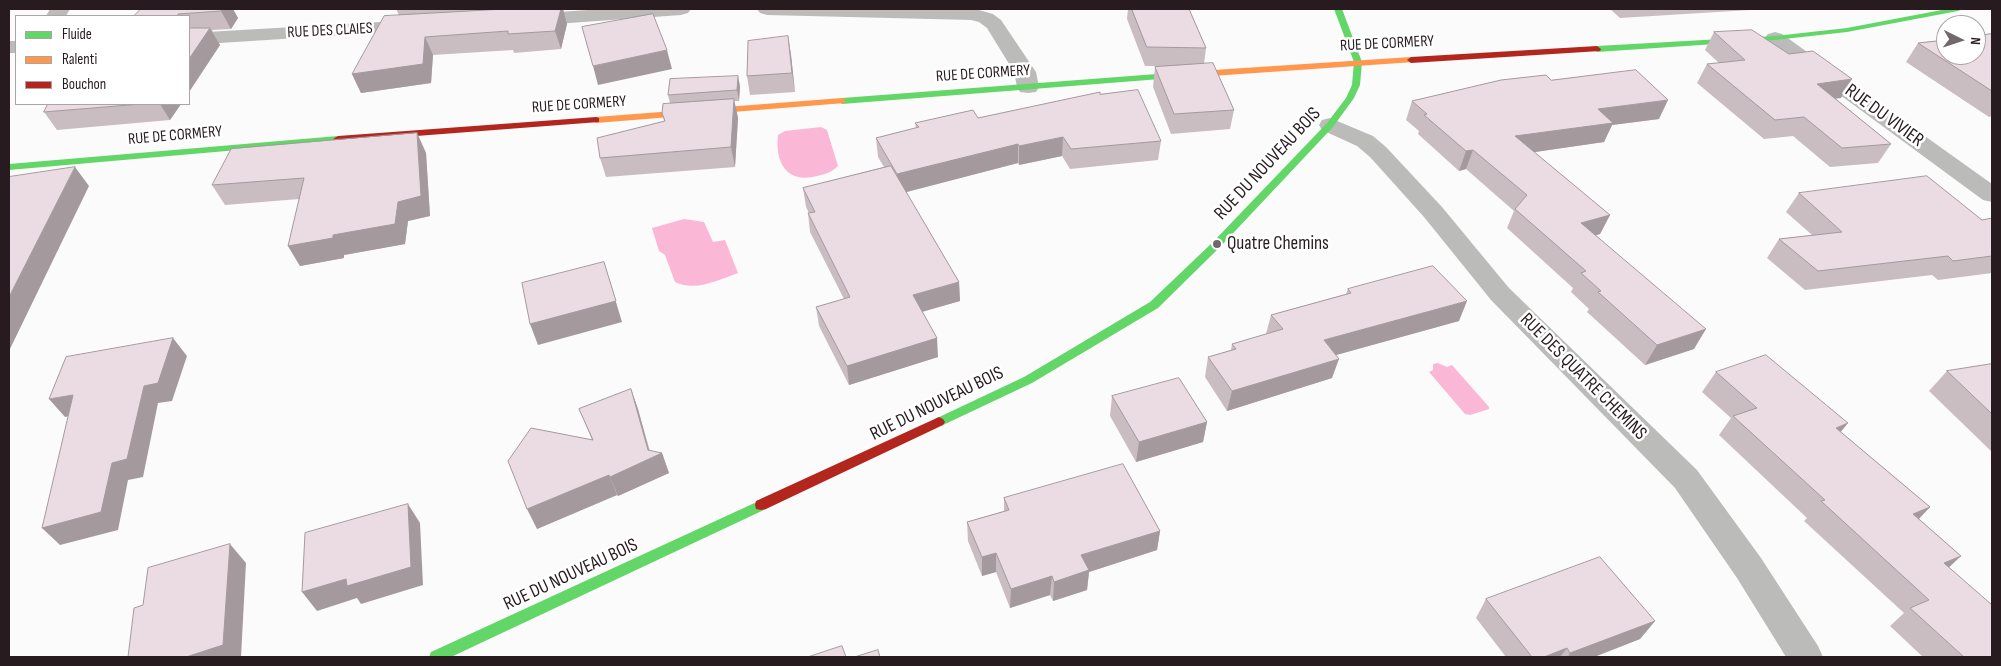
<!DOCTYPE html>
<html>
<head>
<meta charset="utf-8">
<style>
	body { margin:0 }
	#map { position:relative; width:2001px; height:666px; overflow:hidden; background:#fbfbfb; font-family:"Sofia Sans Condensed",sans-serif }
	canvas { display:block }
	.frame { position:absolute; inset:0; border:10px solid #271b20; pointer-events:none }
	.legend { position:absolute; left:15px; top:15px; width:175px; height:90px; box-sizing:border-box; background:#fff; border:1px solid #a9a4a6; margin:0; padding:6px 9px; list-style:none; font-size:15px; color:#271b20 }
	.legend li { display:flex; align-items:center; gap:10px; height:25px }
	.legend b { width:25px; border:1px solid #a9a4a6 }
	.north { position:absolute; left:1936px; top:15px; width:50px; height:50px; box-sizing:border-box; background:#fff; border:1px solid #a9a4a6; border-radius:50%; rotate:94deg; font-size:14px; font-weight:700; line-height:20px; text-align:center; color:#271b20 }
	.north::after { content:''; display:block; margin:auto; width:18px; height:22px; background:#71696d; clip-path:polygon(50% 0,100% 100%,50% 72%,0 100%) }
</style>
</head>
<body>
<div id="map">
<canvas width="2001" height="666"></canvas>
<div class="frame"></div>
<ul class="legend">
<li><b style="height:6px;background:#63d668"></b>Fluide</li>
<li><b style="height:6px;background:#ff974d"></b>Ralenti</li>
<li><b style="height:6px;background:#b3261e"></b>Bouchon</li>
</ul>
<div class="north">N</div>
</div>
<script>
const ctx = document.querySelector('canvas').getContext('2d');
ctx.lineJoin = 'round';
function fillPath(path, color) {
  ctx.fillStyle = color;
  ctx.fill(path, 'evenodd');
}
function trace(path, color, width, dash) {
  ctx.strokeStyle = color;
  ctx.lineWidth = width;
  ctx.lineCap = dash ? 'butt' : 'round';
  ctx.setLineDash(dash || []);
  ctx.stroke(path);
}
function drawText(font, color, halo, rows, align = 'center') {
  ctx.font = font + ' "Sofia Sans Condensed",sans-serif';
  ctx.lineWidth = 5;
  ctx.setLineDash([]);
  ctx.textBaseline = 'middle';
  ctx.strokeStyle = halo;
  ctx.fillStyle = color;
  for (const [text, x, y, turn = 0] of rows) {
    ctx.save();
    ctx.translate(x, y);
    ctx.rotate((+turn || 0) * Math.PI / 180);
    ctx.textAlign = isNaN(turn) ? turn : align;
    if (halo) ctx.strokeText(text, 0, 0);
    ctx.fillText(text, 0, 0);
    ctx.restore();
  }
}
fillPath(new Path2D(`
	M821,127L827,130L838,166C832,172 826,174 817,176C786,184 775,162 778,135L785,131Z
	M684,219L704,222L713,242L725,240L738,273C718,280 696,292 675,282L665,255L659,251L652,228Z
	M1438,363L1447,367L1452,365L1489,407V409L1470,415L1465,414L1429,372L1433,370V364Z`), '#fab7d6');
fillPath(new Path2D(`
	M50,9H70L66,16H46Z
	M603,9H691L688,13L681,15L528,26L521,24L518,20L521,16L528,14Z
	M757,9L979,10L993,14L1001,20L1036,72L1039,87L1036,92L1028,93L1020,92L1017,87L1014,72L987,28L979,22L971,20L767,15L760,13Z
	M415,20L422,22L425,26L422,30L189,45V33Z
	M1775,32L1782,34L1992,184V202L1983,200L1768,42L1765,38L1768,34Z
	M9,41H16V53H9Z
	M1330,118L1373,136L1386,147L1442,207L1509,288L1697,470L1761,558L1818,646L1823,657H1786L1737,578L1675,488L1491,300L1424,217L1370,157L1357,146L1322,130L1319,125L1322,120Z`), '#bbbcba');
fillPath(new Path2D(`
	M1334,9H1342L1362,62L1360,85L1354,98L1333,127L1221,246L1158,308L1032,383L943,425H935L933,422L935,419L1024,377L1150,302L1213,242L1327,123L1346,98L1352,85L1354,62Z
	M1947,9H1962L1958,11L1847,32L1775,40L1597,52L1593,49L1597,46L1775,36L1847,28Z
	M1183,72L1187,75L1186,77L842,104L838,101L842,98Z
	M338,136L341,137V141L9,170V164Z
	M761,500L766,501L767,505L766,509L451,657H429L431,652Z`), '#63d668');
fillPath(new Path2D(`
	M1411,57L1414,58V62L1183,78L1179,75L1183,72Z
	M842,98L845,99V103L596,123L591,120L596,117Z`), '#ff974d');
fillPath(new Path2D(`
	M1597,46L1601,49L1600,51L1411,63L1407,60L1411,57Z
	M596,117L599,118V122L338,142L333,139L338,136Z
	M939,417L943,419L945,422L943,425L766,509L761,510L756,509L755,505L756,501Z`), '#b3261e');
fillPath(new Path2D(`
	M233,9L238,18L231,29L212,30L220,45L189,92V16H134Z
	M396,9H568H563L567,24L561,49L514,53L513,50L433,55L431,83L361,93L352,74L399,15Z
	M1128,9H1189L1206,48L1204,64L1234,110L1230,129L1171,134L1153,87L1155,67L1169,66H1145L1127,19Z
	M1610,9H1766L1620,18Z
	M1714,32L1841,98H1835L1891,144L1878,163L1830,167L1793,136L1764,139L1697,83L1707,64L1719,63L1705,50Z
	M1992,34V116L1989,117L1906,62L1918,43Z
	M788,36L791,55L795,92L750,95L747,76Z
	M1551,80L1659,119L1612,125L1604,142L1534,152L1610,215L1600,234L1596,235L1694,349L1645,365L1587,312L1589,309L1571,292L1573,288L1507,228L1514,211L1466,169L1459,171L1418,134L1419,131L1406,120L1412,101Z
	M740,86L739,101H734L738,118L735,167L606,177L600,158L664,121L662,113L670,103L668,95Z
	M1100,94L1161,141L1158,160L1070,169L1062,156L1019,165L1018,163L906,192L959,282L960,301L922,311L938,357L849,385L819,326L816,307L844,299L810,232L808,213H809L806,207L803,188L884,167L878,157L876,138L916,128L915,123L978,118Z
	M48,104H181L170,120L57,130L44,112Z
	M417,133L426,153L430,216L408,221L405,244L344,255V258L300,266L288,246L299,199L225,205L212,185Z
	M1799,193L1982,220L1992,218V273L1938,280L1932,275L1805,290L1767,258L1779,239L1812,235L1786,212Z
	M1348,289L1459,321L1336,355L1332,378L1227,411L1205,377L1208,357L1231,350L1232,344L1266,334L1271,315L1346,294Z
	M1992,364V452L1929,391L1947,371Z
	M1716,372L1841,432L1930,507L1919,519L1961,556L1948,567L1992,657H1923L1890,626L1904,613L1804,521L1807,518L1719,435L1731,418L1702,392Z
	M631,389L638,409L650,451L662,453L669,473L618,496L617,495L537,529L592,440L579,409Z
	M1112,396L1207,422L1203,442L1136,462L1110,416Z
	M1004,498L1160,531L1157,550L1089,572L1087,590L1053,601L1050,595L1010,608L996,572L982,576L968,541L967,522L1004,511Z
	M1486,599L1655,621L1640,639L1594,657H1506L1476,618Z`), '#c9bdc2');
fillPath(new Path2D(`
	M223,9H233L238,18L231,29L221,11Z
	M561,9H563L567,24L561,49L555,31Z
	M210,28L220,45L189,92V59Z
	M788,36L791,55L795,92L792,73Z
	M425,37L433,55L431,83L361,93L352,74Z
	M667,50L672,69L598,85L593,66Z
	M738,76L740,86L739,101L737,90Z
	M1852,79L1841,98L1806,103L1817,84Z
	M734,99L738,118L735,167L731,147Z
	M1668,100L1659,119L1612,125L1604,142L1508,156L1515,136L1598,109Z
	M160,104H181L170,120Z
	M417,133L426,153L430,216L408,221L405,244L344,255V258L300,266L288,246L333,235L398,202Z
	M1063,137L1062,156L1019,165V146Z
	M1018,144V163L899,194L897,174Z
	M1473,150L1466,169L1459,171L1466,151Z
	M75,167L89,186L9,351V297Z
	M1610,215L1600,234L1572,242L1581,223Z
	M604,262L622,322L538,345L530,324Z
	M959,282L960,301L915,314L913,295Z
	M1467,301L1459,321L1318,360L1324,340Z
	M1706,329L1694,349L1645,365L1657,345Z
	M173,338L187,356L172,401L158,403L143,477L128,480L118,530L60,545L42,528L112,463L144,386Z
	M937,338L938,357L849,385L847,366Z
	M1339,359L1332,378L1227,411L1232,391Z
	M631,389L638,409L651,458L662,453L669,473L618,496L610,477L648,450Z
	M73,395L89,413L65,417L49,399Z
	M1207,422L1203,442L1136,462L1139,442Z
	M1848,423L1832,443L1836,428Z
	M609,475L617,495L537,529L527,509Z
	M408,504L420,523L423,585L361,604L357,598L317,611L302,592Z
	M1930,507L1911,527L1913,514Z
	M1160,531L1157,550L1089,572L1087,590L1053,601L1054,582L1081,555Z
	M230,544L246,563L241,657H186Z
	M996,553V572L982,576V557Z
	M1961,556L1941,575L1944,563Z
	M1052,576L1050,595L1010,608L1011,589Z
	M1655,621L1640,639L1594,657H1568L1570,653Z
	M1567,648L1560,657H1544Z`), '#a49a9e');
const building = new Path2D(`
	M141,9H223L221,11L178,14V16H134Z
	M505,9H561L555,31L508,34V31L425,37L423,64L352,74L384,16Z
	M1132,9H1189L1206,48L1147,47Z
	M653,14L667,50L593,66L582,27Z
	M189,28H210L189,59Z
	M1752,30L1789,54L1813,51L1852,79L1817,84L1891,144L1842,148L1804,117L1775,120L1707,64L1745,60L1714,32Z
	M1992,34V91L1918,43L1946,40V55H1976V36Z
	M788,36L792,73L747,76L748,41Z
	M1213,63L1234,110L1174,114L1155,67Z
	M1636,70L1668,100L1598,109L1613,123L1515,136L1610,215L1581,223L1706,329L1657,345L1598,292L1601,291L1581,273L1586,271L1515,209L1527,195L1473,150L1466,151L1424,115L1427,114L1412,101L1501,80L1546,75L1551,80Z
	M738,76L737,90L668,95L670,79Z
	M1138,90L1161,141L1071,149L1063,137L1019,146L1018,144L897,174L876,138L919,127L915,123L973,110L978,118L1100,92V94Z
	M734,99L731,147L600,158L597,138L665,121L662,113L663,104Z
	M48,104H141L44,112Z
	M417,133L421,196L398,202L395,224L333,235V238L288,246L304,178L212,185L231,149Z
	M891,166L959,282L913,295L937,338L847,366L816,307L850,297L808,213L815,212L803,188Z
	M75,167L9,297V177Z
	M1927,176L1982,220L1992,218V256L1953,261L1948,256L1818,271L1779,239L1842,232L1799,193Z
	M604,262L616,301L530,324L522,283Z
	M1433,266L1467,301L1324,340L1339,359L1232,391L1208,357L1236,349L1232,344L1283,329L1271,315L1351,293L1348,289Z
	M173,338L158,383L144,386L127,459L112,463L101,512L42,528L73,395L49,399L66,357Z
	M1766,355L1848,423L1836,428L1930,507L1913,514L1961,556L1944,563L1992,605V657H1964L1910,608L1929,600L1821,501L1825,500L1733,416L1757,408L1716,372Z
	M1992,364V414L1947,371Z
	M1179,378L1207,422L1139,442L1112,396Z
	M631,389L648,450L662,453L610,477L609,475L527,509L508,461L531,428L593,440L579,409Z
	M1123,464L1160,531L1081,555L1089,570L1054,582L1052,576L1011,589L996,553L982,557L967,522L1009,510L1004,498Z
	M408,504L411,567L347,586L346,579L302,592L305,533Z
	M230,544L223,645L186,657H128L134,608L143,605L148,568Z
	M1600,557L1655,621L1570,653L1567,648L1544,657H1532L1486,599Z
	M842,646L846,657H808Z
	M878,650L880,657H855Z`);
fillPath(building, '#eadce2');
trace(building, '#a49a9e', 1);
for (const [x, y, r, color] of [
	[1217,244,5,"#71696d"]
]) {
  const dot = new Path2D();
  dot.arc(x, y, r, 0, 2 * Math.PI);
  ctx.fillStyle = color;
  ctx.fill(dot);
  trace(dot, '#fff', 2);
}
drawText('16px', '#271b20', '#fff', [
	["RUE DES CLAIES",330,31,-3],
	["RUE DE CORMERY",1387,44,-3],
	["RUE DE CORMERY",983,74,-4],
	["RUE DE CORMERY",579,105,-4],
	["RUE DE CORMERY",175,136,-5]
]);
drawText('19px', '#271b20', '#fff', [
	["RUE DU VIVIER",1884,116,36],
	["RUE DU NOUVEAU BOIS",1268,164,-47],
	["RUE DES QUATRE CHEMINS",1583,377,45],
	["RUE DU NOUVEAU BOIS",937,404,-26],
	["RUE DU NOUVEAU BOIS",571,575,-25]
]);
drawText('19px', '#271b20', '#fff', [
	["Quatre Chemins",1227,244]
], 'left');
</script>
</body>
</html>
